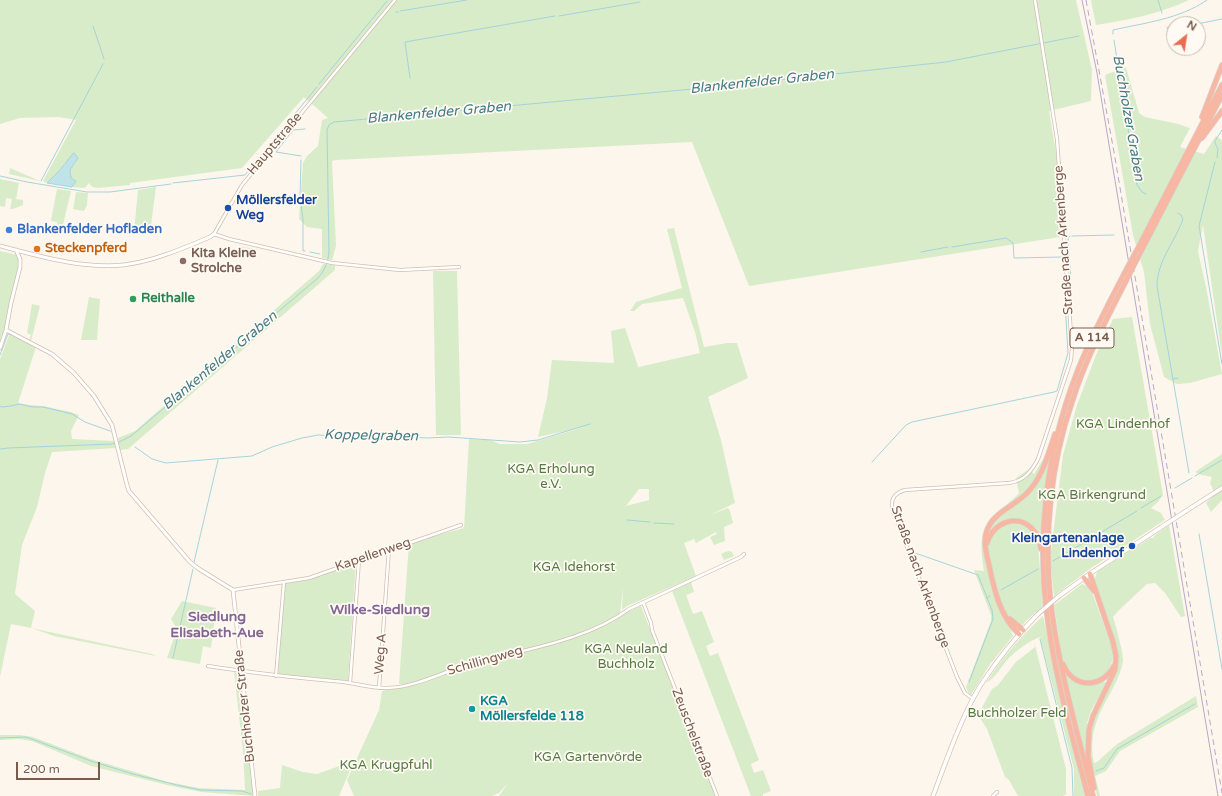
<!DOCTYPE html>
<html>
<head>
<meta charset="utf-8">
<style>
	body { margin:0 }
	#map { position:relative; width:1222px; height:796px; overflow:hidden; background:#fdf6ec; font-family:"Varela Round",sans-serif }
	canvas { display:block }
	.north { position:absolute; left:1166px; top:16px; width:40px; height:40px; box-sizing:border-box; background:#fffaf3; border:1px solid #cabbb1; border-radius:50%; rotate:30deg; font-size:11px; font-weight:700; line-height:16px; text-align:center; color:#7a5c4d }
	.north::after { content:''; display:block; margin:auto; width:14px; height:18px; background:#e76f51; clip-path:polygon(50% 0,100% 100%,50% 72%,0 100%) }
	.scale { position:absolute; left:16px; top:762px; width:84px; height:18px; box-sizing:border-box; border:2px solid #7a5c4d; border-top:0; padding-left:5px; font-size:12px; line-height:14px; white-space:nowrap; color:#7a5c4d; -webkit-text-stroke:3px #fffaf3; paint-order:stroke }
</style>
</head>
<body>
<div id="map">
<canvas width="1222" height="796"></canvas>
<div class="north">N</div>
<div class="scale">200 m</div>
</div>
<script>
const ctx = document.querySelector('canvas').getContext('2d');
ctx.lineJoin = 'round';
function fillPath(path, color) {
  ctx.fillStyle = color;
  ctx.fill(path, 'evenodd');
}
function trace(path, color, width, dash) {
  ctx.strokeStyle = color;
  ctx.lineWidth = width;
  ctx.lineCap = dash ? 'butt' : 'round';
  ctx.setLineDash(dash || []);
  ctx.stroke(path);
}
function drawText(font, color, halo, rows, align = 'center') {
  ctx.font = font + ' "Varela Round",sans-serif';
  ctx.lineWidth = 3.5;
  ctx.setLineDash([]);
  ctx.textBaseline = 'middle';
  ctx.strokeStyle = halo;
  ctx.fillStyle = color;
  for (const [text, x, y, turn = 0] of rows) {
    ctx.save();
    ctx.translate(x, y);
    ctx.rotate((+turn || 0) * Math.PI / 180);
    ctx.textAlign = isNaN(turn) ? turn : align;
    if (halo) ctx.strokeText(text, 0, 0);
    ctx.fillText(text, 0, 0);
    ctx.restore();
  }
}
fillPath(new Path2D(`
	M0,0H1033L1036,11L1038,10L1036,0H1076L1092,70L1091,101L1049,111L1057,158L1060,237L749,286L692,142L336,160L332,161L336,246L332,260L322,258V229L307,227L299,219L303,163L307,156L318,146L322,120L328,118L304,97L242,168L130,183V185L98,188L92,187L89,183L85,188L72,187L76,181L71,178L70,170L76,162L65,163L59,171L47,183L43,181L76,120L59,117L20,118L0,124Z
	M1091,0H1189C1159,14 1128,20 1096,25Z
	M1126,67L1139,113L1145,117L1178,124L1190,128L1180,147L1204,154L1216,136L1222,140V356L1203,225L1198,251L1206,287L1222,374L1190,383L1177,384L1164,377L1150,324L1144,272L1133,235L1105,75Z
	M10,168L40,181L9,174Z
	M0,179L19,183L16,199L23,200V205L13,209H10L12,199L6,198L5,207L0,206Z
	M156,187L150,233L134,231L138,190Z
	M57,189L71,191L62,229L58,230L57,222L51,221Z
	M76,192L88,193L87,205L84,211L73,209Z
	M674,228L704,347L727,343H737L748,378L708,397L721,440L735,503L710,515L728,508L730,511L733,523L724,527L725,541L714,545L710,537L717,534L716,532L696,543L694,539L684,543L696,576L627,606L622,610L623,587L620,615L641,606L716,796H499L508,783L499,793L492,796H354L347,780L379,710L382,691L405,685L399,684L409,543L464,528L469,439L490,440L500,444H527L584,427L538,437L547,398L552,360L614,363L611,331L625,328L639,369V367L700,353L695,332L683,298L642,304L634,311H630L636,302L682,288L667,229ZM639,489H649V500L626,506Z
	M241,247L257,249L256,257L240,255Z
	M0,251L17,255L20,264L4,330L0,341Z
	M323,264L335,265V270L128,449L120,450L118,438L135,431L319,271Z
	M433,271H457L461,435H436Z
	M89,297L100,299L97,340H81Z
	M32,304L40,306L31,341L29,340L31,335L27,333Z
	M1132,317L1163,495L1158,502L1151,508L1161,513L1165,520L1091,568L1054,596L1050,559L1063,455L1077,405L1096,355L1113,319Z
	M10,333L36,347L18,403L29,405L43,406L71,412L79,415L71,431L72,439L114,441L116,448L52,452L45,473L37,507L22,545L15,594L35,611L31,628L152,654L156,656L54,636L31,628L11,624L0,677V359Z
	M1049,443L1054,445L1041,543L1038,545L1043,606L1025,622L1023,625L1008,624L1013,636L990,664L971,695L968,692L966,687L991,621V615L974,570L984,571C981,552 978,530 993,516C1002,508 1011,502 1019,493L1016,478L1029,469L1034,474L1045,456Z
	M1222,454V500L1211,512L1206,503L1215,494L1210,483L1212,477L1202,475L1195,472Z
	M1169,525L1185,616L1181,617L1165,593L1155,583L1147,584L1118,611L1113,617C1116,627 1123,651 1123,660C1122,671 1116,682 1111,692C1098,714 1088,736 1094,763L1097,762L1117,744L1196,696L1198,707L1120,751L1106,771L1095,776L1100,796H1097C1092,770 1085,743 1095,717C1102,696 1118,680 1118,657L1094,581L1097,572L1150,538H1153L1155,535Z
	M729,551L732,552L734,556L724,560L721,554L725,552Z
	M356,562L348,681L278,674L285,582L313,578Z
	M691,582L694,592L686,595L693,614L702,611L714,642L706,646L710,656L718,653L759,760L751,764L754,773L763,770L771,791L763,794V796H751L672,591Z
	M1082,584L1089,587L1093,595L1113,650C1115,683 1078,693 1064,663C1061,657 1061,651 1060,645C1058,631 1056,618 1054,605Z
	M182,601L216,608L211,648L203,646L200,664L167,658L177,629L171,619Z
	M1043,616L1059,690L1086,796H1074V769L1040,637C1029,641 1018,649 1009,658C1001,666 997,677 986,683C1002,658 1021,636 1043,616Z
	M1034,641L1066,769V794L1063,796H1018L1009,780L1005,777L987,729L978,715L992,689L998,685L1016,662L1035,647Z
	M234,672L241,674L254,796L201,792L167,785L91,766L32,741L18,739L0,740V735H20L33,737L91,759L168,782L199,788L245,790L243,751Z
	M1065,672C1074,684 1089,690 1103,681L1107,683L1091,711L1087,723L1088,724L1086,739L1088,768Z
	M354,761L339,796H258V791L280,788L282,765L303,772L317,774Z`), '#d8ecc9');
const water = new Path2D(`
	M74,153L78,158L70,170L71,178L76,181L72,187L47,183L59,171Z`);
fillPath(water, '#bfe3e8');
trace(water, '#a5d3da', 1);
trace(new Path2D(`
	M1158,0L1162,13
	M400,11L467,0
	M396,12H398
	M559,16L640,2
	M1197,24L1222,19
	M93,26L104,59
	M1167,27L1168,30L1174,29
	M1113,34V30C1144,23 1180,19 1207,0
	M1114,40L1137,185L1142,192L1146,194
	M410,78L405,42L555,16
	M319,84L387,1
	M261,155L317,87
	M301,156L276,152L293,130L305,129
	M1217,158L1218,149L1215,143V141L1222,130
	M301,160L300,198L303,219V251H305
	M1215,162L1199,226L1222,364
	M249,170L259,158
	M0,176L27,182L87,192H110L171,184
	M41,181L103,64
	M173,183L245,175L248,171
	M1178,213L1181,215L1183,219C1175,242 1157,261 1157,286L1189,473
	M1070,236L1068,238L1071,279
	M1072,236L1114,235
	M952,247L1006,238L1013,243L1014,258L1062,257
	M310,252L320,254
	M921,252L948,247
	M0,355L8,334H11
	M1173,379L1178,378
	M0,406L2,407L11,406L19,404L33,407H43L72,414L85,422L110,431
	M135,447L152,459L166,463L252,456L272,447L302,438L318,435L375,439L409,437L427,438L448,437L520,442L538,440L590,424
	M0,449L8,448L112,444L119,442L131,436L318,278C325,270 328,262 329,252L327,130L329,125L334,122L704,88L946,62L1079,36
	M872,462L906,425L912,422L1054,392L1057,391L1068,353L1064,284
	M1195,476L1222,460
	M1175,488L1192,478
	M1141,508L1161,496
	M627,520L650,522
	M654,523L674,524
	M1199,534L1222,669
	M915,553L978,575L992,610L993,619L969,682
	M1053,561L1137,511
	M194,562L218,460
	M1001,590L1038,569
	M987,598L990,596
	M1040,639L1072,768L1073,796
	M173,658L193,569
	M0,738L26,737L91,761L133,774L177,785L200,790L242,791L251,794
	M1096,771L1104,768L1117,749L1195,704`), '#a5d3da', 1);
const minor = new Path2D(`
	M395,0L242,185L214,234L229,239L332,263L400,270L459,267
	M233,590L309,578L461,525
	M643,602L651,623L652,630L717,796
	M208,666C253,673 298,678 344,682C358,684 371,688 386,688C413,688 441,673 467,665C519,650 585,642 629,609L741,557L744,554
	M276,676L284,582
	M350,683L359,560
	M379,688L389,549
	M973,699L965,693L957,677L892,508C891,498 895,493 905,490L1009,483C1024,481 1031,472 1038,459L1071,360L1072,348L1057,139L1035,0
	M993,796L997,792`);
const tertiary = new Path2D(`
	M0,246C39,256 82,269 123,265C152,262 184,248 210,237L214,234
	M6,330L52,354L74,373L94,396L112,425L127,485L129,491L190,562L199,569L233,590L255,796
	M0,348L6,330L11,303L20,267V259L16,250`);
const secondary = new Path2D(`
	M1186,511L1222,488
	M1059,596L1091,573L1160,528
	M933,796C947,759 960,720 980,686C997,660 1016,636 1038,614`);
const motorway = new Path2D(`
	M1202,117L1222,65
	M1202,138L1222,111
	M1137,250L1222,85
	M1137,259L1222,95
	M987,543C993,522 1019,512 1034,531C1039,536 1040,543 1041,549
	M1090,574L1113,642L1116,656L1115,670L1093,716L1089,730L1088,756L1094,788
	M1084,578L1094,591
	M1010,619L1023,630
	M1019,634C1000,617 994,589 989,565C986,552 982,539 989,526C996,512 1015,505 1026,494C1042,479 1048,455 1055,434
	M1063,664C1073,689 1102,689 1114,666
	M1088,796C1073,739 1056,681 1048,622C1036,539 1046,453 1076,375C1089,340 1107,307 1124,274
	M1093,796C1077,730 1057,664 1050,596C1044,531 1051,463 1072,402C1085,360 1106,320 1126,281`);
trace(minor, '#d1beb0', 4);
trace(tertiary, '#d1beb0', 4.5);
trace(secondary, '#d6c0b0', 5);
trace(motorway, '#dad1cd', 6);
trace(minor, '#fff', 2.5);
trace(tertiary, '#fff', 3);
trace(secondary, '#fff', 3.5);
trace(motorway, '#f7b7a3', 4.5);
trace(new Path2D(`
	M1082,0L1097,73L1218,796`), '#b9a8c9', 1);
trace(new Path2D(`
	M1086,0L1114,152L1222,793`), '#b9a8c9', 1, [6, 4]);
const secondaryBridge = new Path2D(`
	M1160,528L1186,511
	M1038,614L1059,596`);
const motorwayBridge = new Path2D(`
	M1124,274L1137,250
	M1126,281L1137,259`);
trace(secondaryBridge, '#d6c0b0', 5, []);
trace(motorwayBridge, '#dad1cd', 6, []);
trace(secondaryBridge, '#fff', 3.5);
trace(motorwayBridge, '#f7b7a3', 4.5);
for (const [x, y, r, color] of [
	[228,208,4,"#1a4fb4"],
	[9,230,4,"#3f7fe0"],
	[37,249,4,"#e8710a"],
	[183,261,4,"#8d6e63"],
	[133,299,4,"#2e9e5b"],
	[1132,546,4,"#1a4fb4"],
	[472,709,4,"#0f9aa8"]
]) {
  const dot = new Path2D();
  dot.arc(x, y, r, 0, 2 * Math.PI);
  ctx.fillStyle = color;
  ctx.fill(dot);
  trace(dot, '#fffaf3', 1.5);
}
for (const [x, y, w] of [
	[1092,338,44]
]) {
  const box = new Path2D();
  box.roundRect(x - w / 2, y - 10, w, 20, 3);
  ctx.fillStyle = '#fffaf3';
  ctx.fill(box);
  trace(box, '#7a5c4d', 1);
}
drawText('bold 12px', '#7a5c4d', null, [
	["A 114",1092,338]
]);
drawText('13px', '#7a5c4d', '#fffaf3', [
	["Hauptstraße",275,144,-50],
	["Straße nach Arkenberge",1064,240,-94],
	["Kapellenweg",373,555,-19],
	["Straße nach Arkenberge",920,577,70],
	["Weg A",381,654,-86],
	["Schillingweg",485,661,-16],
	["Buchholzer Straße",245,706,-96],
	["Zeuschelstraße",692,733,69]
]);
drawText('bold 13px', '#164399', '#fffaf3', [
	["Möllersfelder",236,201],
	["Weg",236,216],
	["Kleingartenanlage",1124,539,"right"],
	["Lindenhof",1124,554,"right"]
], 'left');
drawText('bold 13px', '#366cbe', '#fffaf3', [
	["Blankenfelder Hofladen",17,230]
], 'left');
drawText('bold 13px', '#c56008', '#fffaf3', [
	["Steckenpferd",45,249]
], 'left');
drawText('bold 13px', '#785e54', '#fffaf3', [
	["Kita Kleine",191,254],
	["Strolche",191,269]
], 'left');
drawText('bold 13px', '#27864d', '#fffaf3', [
	["Reithalle",141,299]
], 'left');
drawText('13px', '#537a41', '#fffaf3', [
	["KGA Lindenhof",1123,425],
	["KGA Erholung",551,470],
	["e.V.",551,485],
	["KGA Birkengrund",1092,496],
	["KGA Idehorst",574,568],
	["KGA Neuland",626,650],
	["Buchholz",626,665],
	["Buchholzer Feld",1017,714],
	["KGA Gartenvörde",588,758],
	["KGA Krugpfuhl",386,766]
]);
drawText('bold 13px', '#0d838f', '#fffaf3', [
	["KGA",480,702],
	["Möllersfelde 118",480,717]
], 'left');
drawText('italic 14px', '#437c86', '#fffaf3', [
	["Blankenfelder Graben",762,82,-6],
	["Blankenfelder Graben",439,113,-5],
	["Buchholzer Graben",1128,118,80],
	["Blankenfelder Graben",220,361,-40],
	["Koppelgraben",371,436,1]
]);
drawText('bold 14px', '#846695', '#fffaf3', [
	["Wilke-Siedlung",380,610],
	["Siedlung",217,617],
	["Elisabeth-Aue",217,633]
]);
</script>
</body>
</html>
